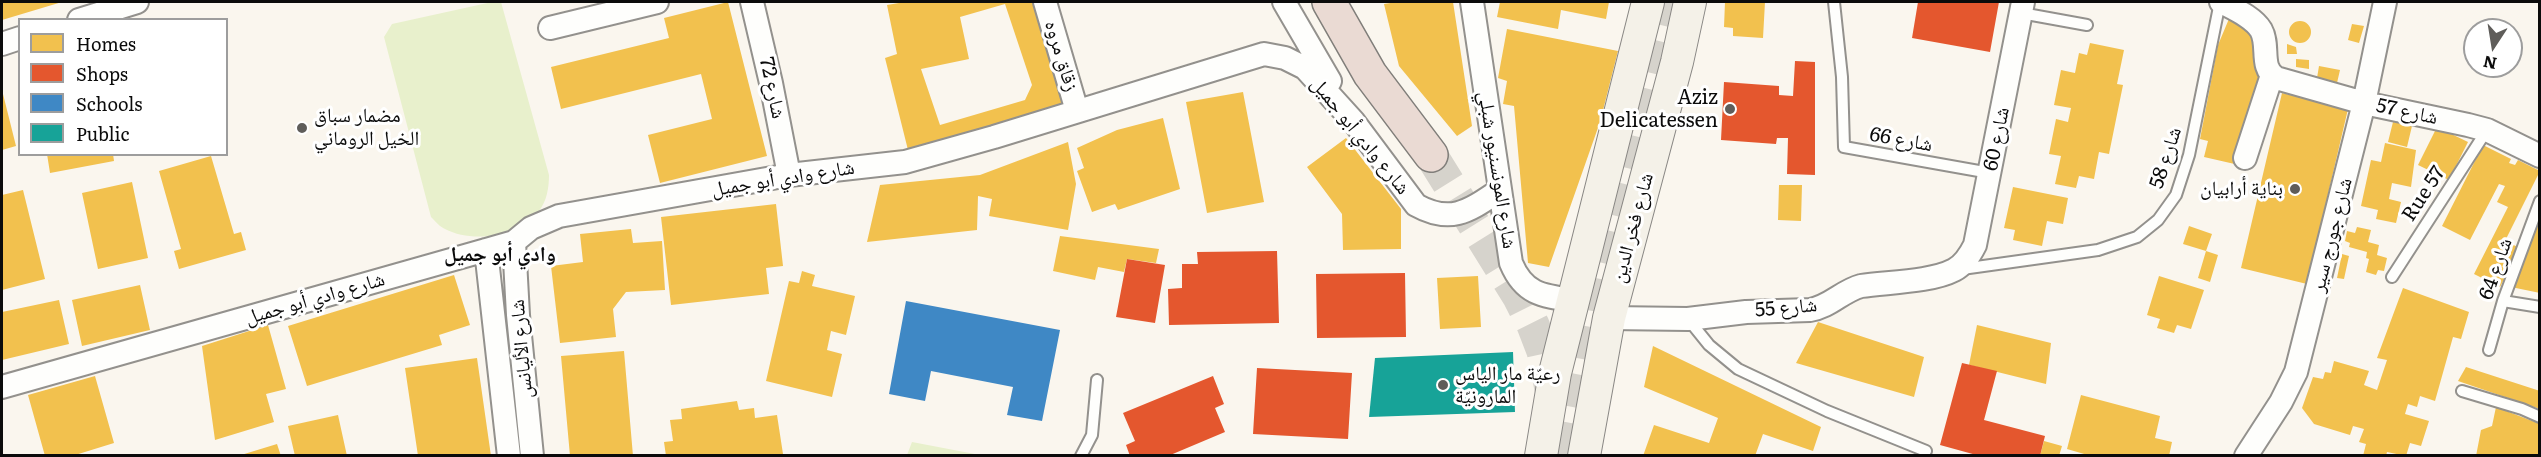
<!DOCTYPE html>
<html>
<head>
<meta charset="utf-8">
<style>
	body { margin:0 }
	#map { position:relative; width:2541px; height:457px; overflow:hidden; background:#faf6ee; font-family:Literata,serif }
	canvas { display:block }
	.frame { position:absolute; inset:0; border:3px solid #0b0b0b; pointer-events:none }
	.legend { position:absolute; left:18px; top:18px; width:210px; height:138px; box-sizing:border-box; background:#fff; border:2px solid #9d9d9d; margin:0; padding:8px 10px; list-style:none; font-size:18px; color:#0b0b0b }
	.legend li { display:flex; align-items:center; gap:12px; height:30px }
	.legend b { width:30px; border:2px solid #9d9d9d }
	.north { position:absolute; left:2463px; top:18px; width:60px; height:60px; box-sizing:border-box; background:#fff; border:2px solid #9d9d9d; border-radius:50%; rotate:192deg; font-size:16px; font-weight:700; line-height:24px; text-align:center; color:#0b0b0b }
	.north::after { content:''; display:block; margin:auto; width:21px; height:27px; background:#5f5d5a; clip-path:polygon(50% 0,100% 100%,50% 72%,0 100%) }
</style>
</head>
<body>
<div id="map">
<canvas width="2541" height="457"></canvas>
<div class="frame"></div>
<ul class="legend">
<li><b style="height:16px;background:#f2c14e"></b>Homes</li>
<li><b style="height:16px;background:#e4572e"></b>Shops</li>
<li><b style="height:16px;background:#3f88c5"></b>Schools</li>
<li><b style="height:16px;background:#17a398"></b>Public</li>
</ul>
<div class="north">N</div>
</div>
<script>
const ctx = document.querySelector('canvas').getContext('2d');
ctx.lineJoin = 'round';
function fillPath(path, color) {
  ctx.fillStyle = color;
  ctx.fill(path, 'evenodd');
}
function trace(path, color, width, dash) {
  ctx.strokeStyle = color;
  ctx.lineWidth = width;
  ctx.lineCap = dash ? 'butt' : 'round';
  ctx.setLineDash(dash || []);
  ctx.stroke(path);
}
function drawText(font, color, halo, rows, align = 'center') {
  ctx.font = font + ' Literata,"Noto Naskh Arabic",serif';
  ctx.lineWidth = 6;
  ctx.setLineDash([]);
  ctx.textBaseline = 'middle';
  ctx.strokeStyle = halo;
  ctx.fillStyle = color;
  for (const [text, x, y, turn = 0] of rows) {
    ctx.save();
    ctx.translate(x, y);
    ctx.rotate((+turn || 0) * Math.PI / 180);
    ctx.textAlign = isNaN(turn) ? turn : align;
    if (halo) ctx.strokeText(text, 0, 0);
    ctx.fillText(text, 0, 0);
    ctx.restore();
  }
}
fillPath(new Path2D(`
	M492,2H501L549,175C549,187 547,201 539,211C519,236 474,244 445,229C440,227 435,221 431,217L384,37L392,24Z
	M912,442L980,455H907Z`), '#e8f0cc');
fillPath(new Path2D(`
	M2,2H62L2,20Z
	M728,2L767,156L660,183L648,135L712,119L701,74L561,109L551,67L669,38L664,18Z
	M905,2H1034L1064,102L1055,116L909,154L885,58L897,54L887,5ZM1005,4L1032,85L1025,100L940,125L921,69L969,59L960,17Z
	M1397,2H1453L1472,126L1457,136L1399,66L1384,4Z
	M1500,2H1609L1606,19L1561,10L1558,29L1497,17Z
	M1725,2H1765L1763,38L1733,36V28L1724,27Z
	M2231,14L2257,36L2261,67L2239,165L2204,157L2208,141L2200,139L2218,45Z
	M2289 32a11 11 0 1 1 22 0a11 11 0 1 1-22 0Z
	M2352,24L2364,26L2359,43L2348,40Z
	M1507,29L1618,51L1600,122L1549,267L1528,263L1514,106L1503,104L1507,81L1498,78Z
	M2090,43L2124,50L2117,84L2123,85L2109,154L2099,152L2094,179L2079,176L2076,188L2055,184L2061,156L2049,154L2056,119L2068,122L2071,108L2054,105L2061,70L2075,73L2079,53L2087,55Z
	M2287,44L2296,47L2297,54H2287Z
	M2296,59L2309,60V69L2296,67Z
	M2319,66L2340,70L2337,83L2317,78Z
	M2,90L16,146L2,150Z
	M1243,92L1264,202L1207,213L1186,102Z
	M2282,93L2348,109L2307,284L2241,268Z
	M1163,118L1180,189L1118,210L1115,204L1092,212L1077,171L1084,168L1077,148L1117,130Z
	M2393,122L2412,126L2407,147L2388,142Z
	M2437,127L2468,142L2449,180L2418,165Z
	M1346,138L1401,209V249L1343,250L1342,214L1307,167Z
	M1068,142L1076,184L1068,230L989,216L992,199L978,196L977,230L867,242L880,185L980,175Z
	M2385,143L2416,150L2411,187L2392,183L2389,199L2401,202L2396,223L2376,219L2378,210L2361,206L2371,160L2381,162Z
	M2483,145L2511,159L2509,163L2515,165L2518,160L2540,171L2505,241L2520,248L2500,287L2474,274L2508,207L2497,202L2505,186L2499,184L2470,240L2442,226Z
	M47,154H113L114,161L50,173Z
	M211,156L234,234L241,232L246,250L179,269L174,251L181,249L159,171Z
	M132,182L148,258L98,269L82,193Z
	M1779,185H1802L1801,221L1778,220Z
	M2013,187L2068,198L2063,224L2047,221L2042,246L2013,240L2015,230L2004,228Z
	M23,190L45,279L2,290V195Z
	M776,204L783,266L766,268L769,294L671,305L661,217Z
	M2540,212V293L2511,287Z
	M2189,226L2212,234L2206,251L2183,244Z
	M2357,227L2371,230L2368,242L2379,245L2377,255L2387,258L2384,271L2378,270L2376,275L2366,272L2369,259L2366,258L2367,252L2349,247L2350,243L2345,241L2347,231L2355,233Z
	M631,229L633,243L662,241L665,290L626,292L613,309L616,337L560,343L551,266L583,262L580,234Z
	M1060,236L1159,249L1156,263L1127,259L1124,272L1098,267L1095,280L1053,271Z
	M2206,251L2218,255L2210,282L2198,278Z
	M2342,254L2349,256L2344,279L2337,278Z
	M802,271L815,275L812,286L855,296L846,335L831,331L827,350L842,354L832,397L766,381L789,281L799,283Z
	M454,275L470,325L439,335L442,345L307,386L288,326Z
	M1478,276L1481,327L1440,329L1437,278Z
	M2159,276L2204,290L2191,329L2177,325L2174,333L2157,328L2160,319L2147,315Z
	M140,285L150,330L82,346L72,300Z
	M2403,288L2469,312L2461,339L2453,337L2435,401L2420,396L2417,407L2408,404L2405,414L2429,421L2421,446L2410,443L2406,456L2387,452L2386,456H2363L2366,444L2359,442L2364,429L2353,426L2350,435L2314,424L2302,408L2313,377L2323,379L2325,372L2331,373L2334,361L2369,371L2364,385L2377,390L2387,360L2377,358Z
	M59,300L69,344L2,360V312Z
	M1818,322L1924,357L1914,397L1796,363Z
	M268,325L286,389L266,394L274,422L215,440L202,346Z
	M1977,325L2051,343L2046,384L1969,365Z
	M1653,346L1821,427L1813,451L1763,434L1755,456H1643L1654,425L1709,443L1718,418L1644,387Z
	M624,351L633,456H570L561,356Z
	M477,358L491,456H418L405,368Z
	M2466,367L2540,391V409L2458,381Z
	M95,376L114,443L72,456H45L28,395Z
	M2081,395L2160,416L2155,438L2172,442L2169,456H2091L2067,449Z
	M737,401L739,410L754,408L755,418L777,415L783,454L666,456L664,442L673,441L670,420L682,419L681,409Z
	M2496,407L2540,424V456H2476L2481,430L2492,426Z
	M338,415L347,456H295L288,426Z
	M2044,441L2062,446L2059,456H2040Z
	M277,444L281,456H241V455Z`), '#f2c14e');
fillPath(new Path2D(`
	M1918,2H1999L1990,52L1912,38Z
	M1795,61L1815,62V175L1787,174L1788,138H1777L1776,144L1721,140L1724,82L1779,86V95L1793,96Z
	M1277,251L1279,323L1169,325L1168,289L1182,288V264H1198L1197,252Z
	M1127,259L1165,265L1155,323L1116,317Z
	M1405,273L1406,337L1317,338L1316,274Z
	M1962,363L1997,371L1984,420L2045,436L2040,456H1980L1940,445Z
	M1257,368L1352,373L1348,439L1253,434Z
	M1213,376L1224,404L1215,408L1225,432L1168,456H1130L1126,445L1135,441L1123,413Z`), '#e4572e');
fillPath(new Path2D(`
	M906,301L1060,330L1042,421L1007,415L1013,387L931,371L925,401L889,394Z`), '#3f88c5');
fillPath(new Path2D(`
	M1513,352L1515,412L1369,417L1375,358Z`), '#17a398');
trace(new Path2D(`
	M1431,155L1519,297L1533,325L1543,351L1553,398
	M1568,456L1604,265L1668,2`), '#d6d3cc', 33, [33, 16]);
const lane = new Path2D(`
	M1834,2L1842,77L1844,147L1990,173
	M2021,13L2087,25
	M1962,269L2098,250L2137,237L2158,220L2176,195L2189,155L2220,2
	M2392,277L2487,130
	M2503,301L2540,307
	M1688,319L1709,345L1738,369L1827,411L1926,451
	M2489,350L2503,301L2540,201
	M2462,391L2522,409L2540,417
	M1081,456L1092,435L1097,380`);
const street = new Path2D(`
	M752,2L771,83L789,175
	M1045,2L1077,111
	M1284,2L1330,81
	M1472,2L1511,263C1524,294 1542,296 1572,300
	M2221,2C2234,9 2253,17 2261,30C2270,46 2259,67 2276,78L2364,103L2468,125L2487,130L2540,156
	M79,20L137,2
	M550,28L657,2
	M2,44L20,38
	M2245,158L2272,75
	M514,242L518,315L532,456
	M486,250L509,456
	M1609,318L1688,319L1746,312L1810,310C1830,307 1842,291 1861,286C1888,282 1931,282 1954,270C1964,265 1970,255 1975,245L2023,2
	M2,387L486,250L514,242L531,228L559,216L789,175L905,162L994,137L1264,54L1285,58L1305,68L1354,122L1416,205C1452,225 1470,210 1500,190
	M2246,456L2281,402L2296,372L2364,103L2385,2`);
const secondary = new Path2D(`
	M1541,456L1555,373L1648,2
	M1584,456L1609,318L1677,62L1690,2`);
const highway = new Path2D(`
	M1329,2L1370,74L1431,155`);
trace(lane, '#93918d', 14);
trace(street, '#93918d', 26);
trace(secondary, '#898784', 34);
trace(highway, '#807e7a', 36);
trace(lane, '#fefefc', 10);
trace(street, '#fefefc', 22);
trace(secondary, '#f4f1e8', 32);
trace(highway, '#eadad3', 33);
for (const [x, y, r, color] of [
	[1730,109,6,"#5f5d5a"],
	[302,128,6,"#5f5d5a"],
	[2295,189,6,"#5f5d5a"],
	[1443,385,6,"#5f5d5a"]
]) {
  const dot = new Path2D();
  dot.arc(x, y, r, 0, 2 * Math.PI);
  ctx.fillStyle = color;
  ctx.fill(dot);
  trace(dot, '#fff', 2);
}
drawText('20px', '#0b0b0b', '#fff', [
	["زقاق مروه",1061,56,73],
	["شارع 72",772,88,78],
	["شارع 57",2407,112,12],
	["شارع وادي أبو جميل",1360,136,51],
	["شارع 60",1997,139,-79],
	["شارع 66",1901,140,10],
	["شارع 58",2166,158,-72],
	["شارع المونسنيور شبلي",1497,170,81],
	["شارع وادي أبو جميل",783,179,-9],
	["Rue 57",2424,194,-57],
	["شارع فخر الدين",1633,228,-75],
	["شارع جورج سير",2332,235,-76],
	["شارع 64",2496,269,-71],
	["شارع وادي أبو جميل",315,299,-16],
	["شارع 55",1786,308,-5],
	["شارع الأليانس",522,349,-95]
]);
drawText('20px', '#0b0b0b', '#fff', [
	["Aziz",1718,98],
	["Delicatessen",1718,121],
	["مضمار سباق",314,116,"left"],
	["الخيل الروماني",314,139,"left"],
	["بناية أرابيان",2283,189],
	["رعيّة مار الياس",1455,374,"left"],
	["المارونيّة",1455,397,"left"]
], 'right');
drawText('bold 21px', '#0b0b0b', '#fff', [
	["وادي أبو جميل",500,255]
]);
</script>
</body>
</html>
